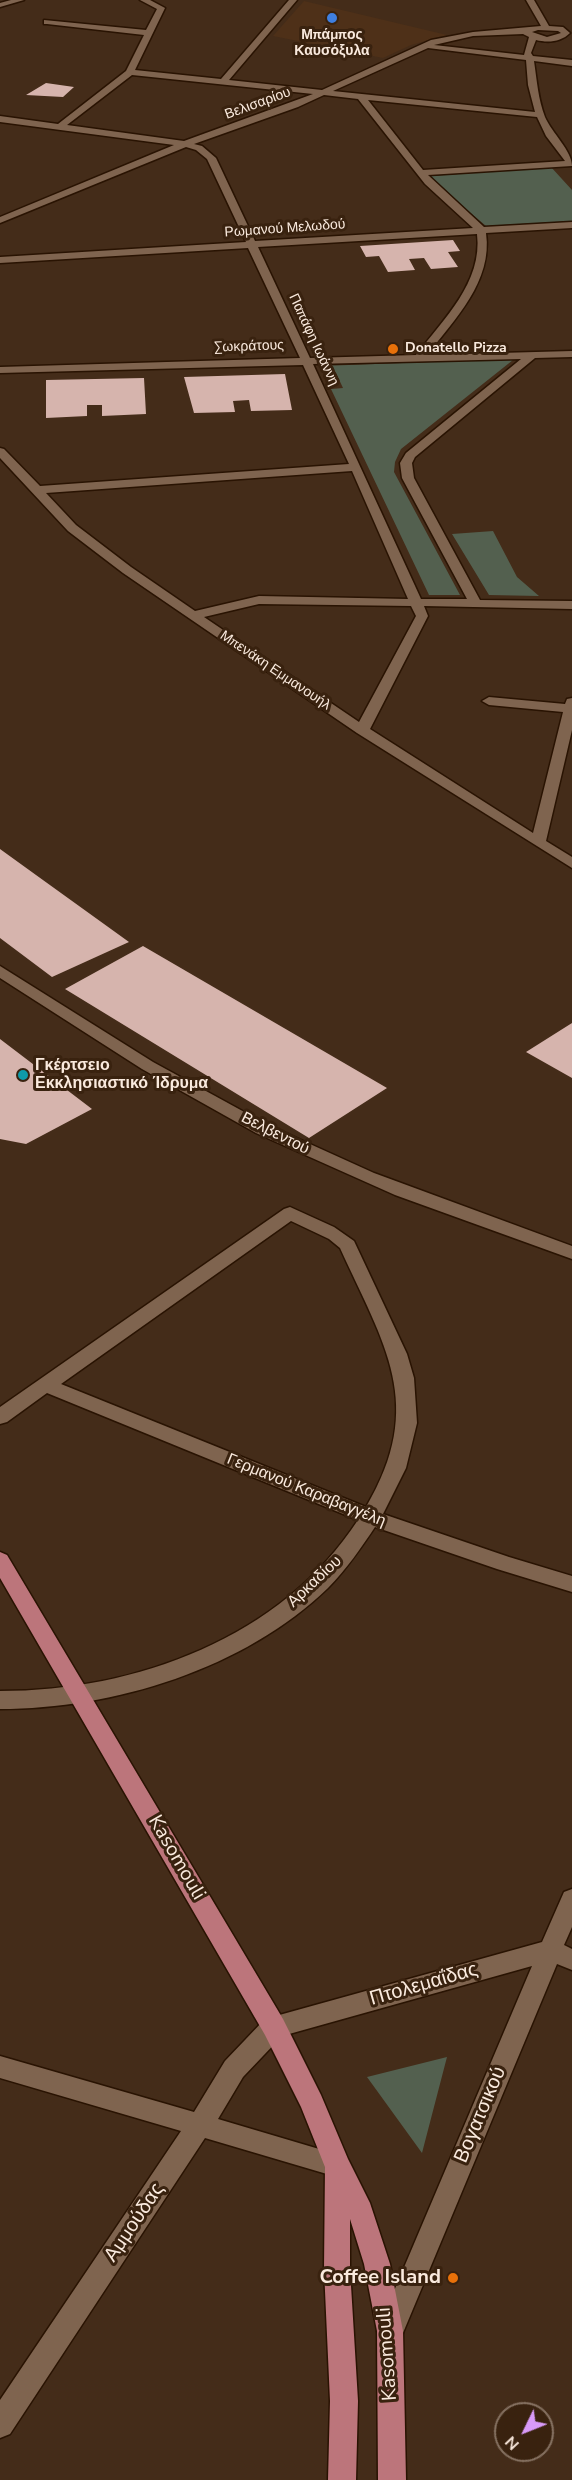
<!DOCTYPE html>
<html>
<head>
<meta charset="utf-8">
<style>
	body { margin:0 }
	#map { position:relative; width:572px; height:2480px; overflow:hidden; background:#442c19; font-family:"Nunito Sans",sans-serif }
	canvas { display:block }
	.north { position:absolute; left:494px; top:2402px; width:60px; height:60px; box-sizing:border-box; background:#39220f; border:2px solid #867262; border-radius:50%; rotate:227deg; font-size:16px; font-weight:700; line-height:24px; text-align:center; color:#faeade }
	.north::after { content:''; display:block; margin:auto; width:21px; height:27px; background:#d89af8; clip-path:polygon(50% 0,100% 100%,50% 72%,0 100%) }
</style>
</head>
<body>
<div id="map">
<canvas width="572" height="2480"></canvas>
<div class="north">N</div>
</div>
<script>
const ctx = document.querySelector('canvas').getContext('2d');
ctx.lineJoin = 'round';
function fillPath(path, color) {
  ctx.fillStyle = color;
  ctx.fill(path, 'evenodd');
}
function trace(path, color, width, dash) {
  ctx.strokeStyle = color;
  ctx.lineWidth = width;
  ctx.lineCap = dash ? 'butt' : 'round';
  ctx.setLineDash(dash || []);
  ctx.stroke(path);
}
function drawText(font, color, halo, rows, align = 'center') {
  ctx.font = font + ' "Nunito Sans",sans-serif';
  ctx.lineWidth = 6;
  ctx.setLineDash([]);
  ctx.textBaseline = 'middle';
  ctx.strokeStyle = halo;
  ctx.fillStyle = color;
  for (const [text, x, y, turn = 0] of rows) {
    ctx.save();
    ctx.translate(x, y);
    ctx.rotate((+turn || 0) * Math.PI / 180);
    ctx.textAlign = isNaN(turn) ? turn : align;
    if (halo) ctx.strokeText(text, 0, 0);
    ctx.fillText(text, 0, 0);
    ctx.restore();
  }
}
fillPath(new Path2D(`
	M304,1L447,35L411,45L383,58L273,36Z`), '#4e3018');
fillPath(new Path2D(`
	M551,167L572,190V221L486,226L435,183L431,176Z
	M510,359L513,360L401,449L395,462L394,472L460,595H429L331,389L343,388L335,371L324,372L321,366Z
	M493,531L517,577L539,596L489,595L452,534Z
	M447,2057L422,2153L367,2077Z`), '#53604f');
fillPath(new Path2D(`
	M46,83L74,87L63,97L26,95Z
	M453,240L460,251L448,252L458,267L431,269L424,258L409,259L415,270L388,272L379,256L366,257L360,246Z
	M285,374L292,410L251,411L249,400L233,401L235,412L194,413L184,377Z
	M144,378L146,414L102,416V405H87V416L46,418V380Z
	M0,849L36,875L129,942L52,977L0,938Z
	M143,946L387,1088L309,1138L65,989Z
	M572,1023V1078L526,1052Z
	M0,1039L92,1109L26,1144L0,1139Z`), '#d6b4ad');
const minor = new Path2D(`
	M11,0H24L0,7V3Z
	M140,0H150L165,8L135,70L221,79L289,0H297L229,80L322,90L431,40L473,32L541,26L526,0H534L549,26L563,27L570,33C561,42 548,43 536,40L531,53L533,56L572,60V66L534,61C537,81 538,99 545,117C552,133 572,151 572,166L428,175L484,227L572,222V228L486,233C493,281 455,319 427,355L572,351V357L535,358L415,457L412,463L414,478L480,600L572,601V609L424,606L428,616L370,729L533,833L563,712L489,705L482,701L489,697L565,704L567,699L572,698V730L546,841L572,857V868L357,733L123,573L68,531L0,458V448L4,449L40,486L349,464L303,365L0,373V367L300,358L248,248L0,263V257L246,242L207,159L196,150L186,147L0,223V217L174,145L0,122V116L58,124L126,71L144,35L47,24H44V20L146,30L157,9ZM538,30L558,31L561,33L547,37L532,32ZM523,34L529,37L524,55L434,45L473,36ZM428,48L526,60L528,85L535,112L333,91ZM132,75L313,94L184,141L67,125ZM324,95L358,99L425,184L473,228L255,241L216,158L202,146L194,144L298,107ZM368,100L537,117L546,136L565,161L423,170ZM477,234C483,282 443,320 416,355L310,358L258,247ZM521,359L406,453L400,463L402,478L467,599H421L313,364ZM352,471L408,599L259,596L195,611L131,567L76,525L46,493ZM259,604L411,606L416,616L359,722L204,617Z
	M0,966L153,1062L268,1125L374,1173L572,1246V1259L395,1195L256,1133L142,1069L0,978Z
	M290,1207L334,1227L354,1241L407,1354L414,1378L417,1423L406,1468L383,1514L509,1557L572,1576V1592L497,1569L375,1527C361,1548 346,1570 328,1588C244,1669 114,1709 0,1709V1691C136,1691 281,1638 358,1520L47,1393L7,1422L0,1424V1407L284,1209ZM291,1221L329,1239L340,1248C384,1345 427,1404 366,1507L61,1384Z
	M572,1889V1927L564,1945L572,1949V1970L557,1964L400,2340L390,2344L380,2340L377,2331L532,1966L282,2036L243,2077L218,2119L346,2157L350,2165L346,2173L337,2177L205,2138L10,2434L0,2438V2400L181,2131L0,2078V2056L194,2112L225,2061L265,2019L542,1942L564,1892Z`);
const major = new Path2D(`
	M0,1552L7,1555L283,2019L321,2095L348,2159L370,2203L390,2264L403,2331L406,2480H378L377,2331L364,2264L350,2219V2269L358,2401L356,2480H328L330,2401L324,2269L325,2167L301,2107L265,2035L0,1578Z`);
trace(minor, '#291302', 3);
trace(major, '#291302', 3);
fillPath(minor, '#7f644f');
fillPath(major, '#bc757b');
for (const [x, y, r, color] of [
	[332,18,6,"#3f7fe0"],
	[393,349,6,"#e8710a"],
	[23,1075,6,"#0f9aa8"],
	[453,2278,6,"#e8710a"]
]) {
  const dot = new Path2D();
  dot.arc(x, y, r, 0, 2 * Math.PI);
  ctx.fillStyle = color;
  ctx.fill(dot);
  trace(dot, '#39220f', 2);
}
drawText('bold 14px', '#faeade', '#39220f', [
	["Μπάμπος",332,36],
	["Καυσόξυλα",332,52],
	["Donatello Pizza",405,349,"left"]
]);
drawText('14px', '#faeade', '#39220f', [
	["Βελισαρίου",258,104,-20],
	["Ρωμανού Μελωδού",285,229,-4],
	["Παπάφη Ιωάννη",313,340,65],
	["Σωκράτους",249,347,-2],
	["Μπενάκη Εμμανουήλ",275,671,34]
]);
drawText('bold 16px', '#faeade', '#39220f', [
	["Γκέρτσειο",35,1066],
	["Εκκλησιαστικό Ίδρυμα",35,1084]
], 'left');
drawText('16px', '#faeade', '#39220f', [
	["Βελβεντού",275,1134,27],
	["Γερμανού Καραβαγγέλη",306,1491,22],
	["Αρκαδίου",315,1582,-43]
]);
drawText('20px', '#faeade', '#39220f', [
	["Kasomouli",176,1858,60],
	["Πτολεμαΐδας",424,1985,-16],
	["Βογατσικού",481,2115,-67],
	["Αμμούδας",135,2223,-56],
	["Kasomouli",388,2354,-94]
]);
drawText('bold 20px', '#faeade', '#39220f', [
	["Coffee Island",441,2278]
], 'right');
</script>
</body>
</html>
